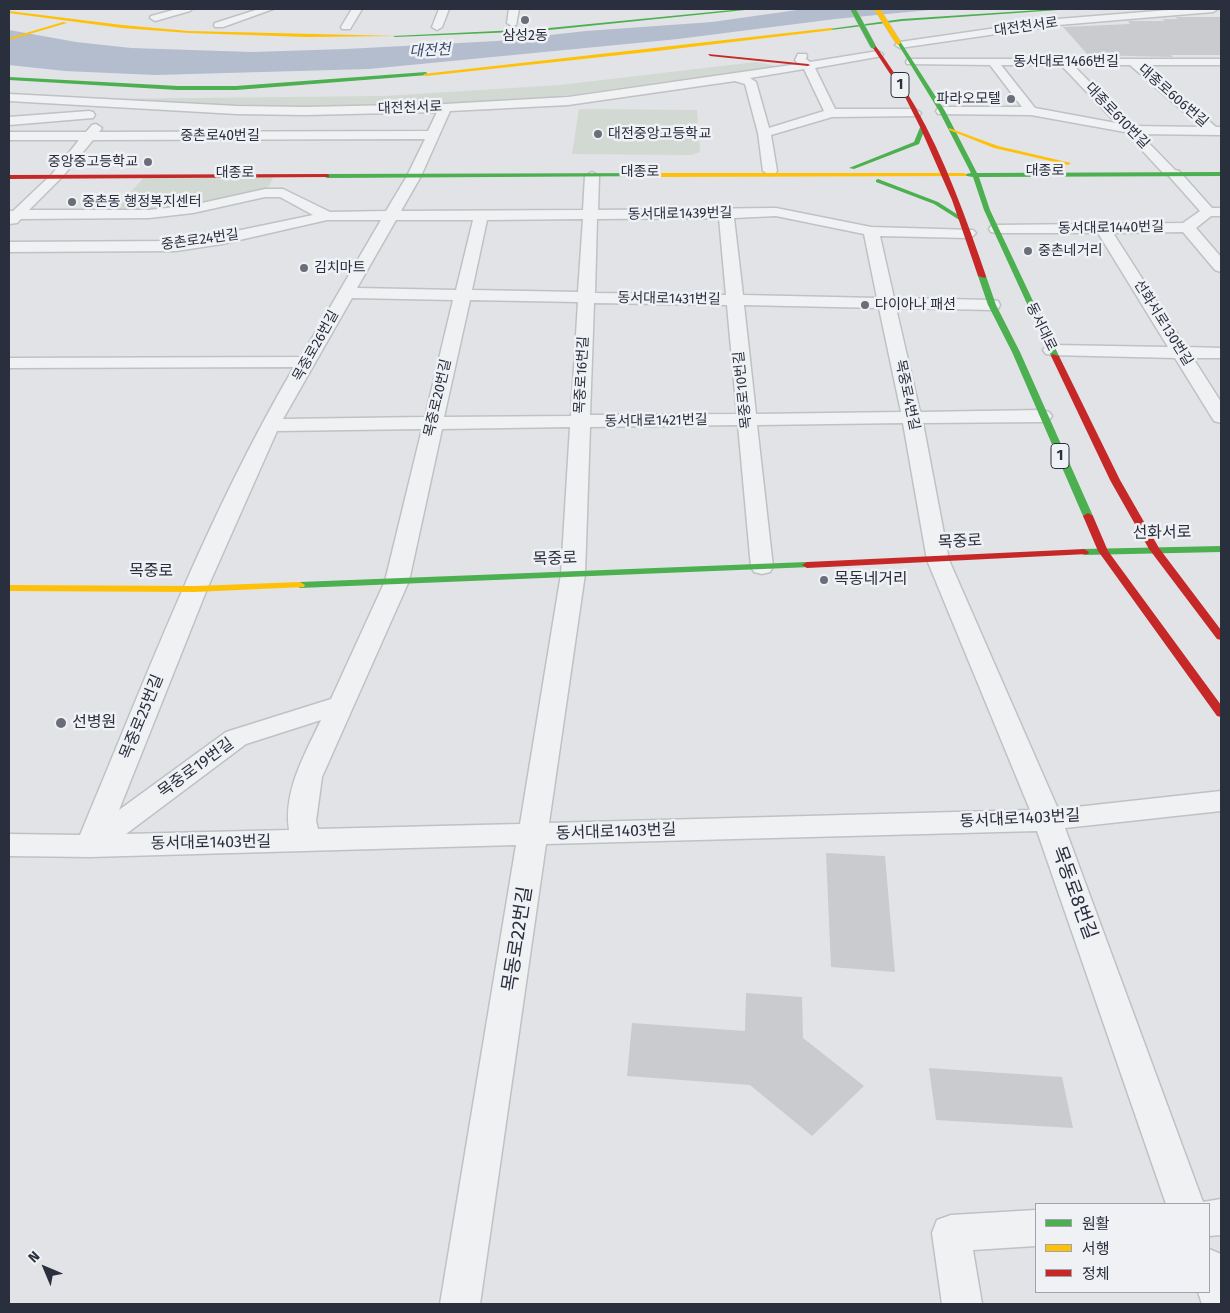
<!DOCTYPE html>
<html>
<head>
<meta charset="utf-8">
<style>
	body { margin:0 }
	#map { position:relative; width:1230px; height:1313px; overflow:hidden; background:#e1e3e6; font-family:"Fira Sans","Noto Sans KR",sans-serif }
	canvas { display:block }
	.frame { position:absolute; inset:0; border:10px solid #2a2f3d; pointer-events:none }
	.legend { position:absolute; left:1035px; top:1203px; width:175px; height:90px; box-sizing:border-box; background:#eff1f5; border:1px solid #a0a3ab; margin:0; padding:6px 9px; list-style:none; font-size:15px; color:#2a2f3d }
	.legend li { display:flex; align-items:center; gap:10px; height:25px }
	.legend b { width:25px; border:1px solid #a0a3ab }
	.north { position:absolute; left:20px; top:1243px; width:50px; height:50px; -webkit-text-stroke:4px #eff1f5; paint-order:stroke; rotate:315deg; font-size:14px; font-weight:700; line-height:20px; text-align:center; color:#2a2f3d }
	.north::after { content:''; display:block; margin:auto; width:18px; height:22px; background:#2a2f3d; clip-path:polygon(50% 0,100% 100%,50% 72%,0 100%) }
</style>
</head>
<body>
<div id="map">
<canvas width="1230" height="1313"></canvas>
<div class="frame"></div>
<ul class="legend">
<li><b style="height:6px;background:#4caf50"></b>원활</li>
<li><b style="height:6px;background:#ffc107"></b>서행</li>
<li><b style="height:6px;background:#c62828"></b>정체</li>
</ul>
<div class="north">N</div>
</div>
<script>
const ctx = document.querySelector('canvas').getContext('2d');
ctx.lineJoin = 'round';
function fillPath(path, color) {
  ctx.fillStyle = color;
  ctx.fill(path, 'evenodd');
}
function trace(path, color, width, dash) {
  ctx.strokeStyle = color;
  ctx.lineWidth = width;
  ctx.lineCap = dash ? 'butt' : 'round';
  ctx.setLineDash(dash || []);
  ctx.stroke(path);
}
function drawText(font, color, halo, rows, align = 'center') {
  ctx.font = font + ' "Fira Sans","Noto Sans KR",sans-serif';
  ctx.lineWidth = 5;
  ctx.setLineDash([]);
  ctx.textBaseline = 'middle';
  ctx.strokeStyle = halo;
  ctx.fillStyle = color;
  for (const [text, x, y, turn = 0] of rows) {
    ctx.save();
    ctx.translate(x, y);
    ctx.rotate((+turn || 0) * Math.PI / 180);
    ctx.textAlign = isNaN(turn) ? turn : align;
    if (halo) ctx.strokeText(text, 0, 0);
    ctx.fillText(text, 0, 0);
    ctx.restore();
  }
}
fillPath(new Path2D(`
	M756,62L777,66L554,97L427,105L295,108L97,99L385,96L560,85Z
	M579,109L697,110L700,152L691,155L572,154Z
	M275,174L265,193L193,209L111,214L146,175Z`), '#d1d9d2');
fillPath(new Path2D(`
	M804,9H940L835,19L678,39L369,69L155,75L65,71L9,65V30L76,42L131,48L252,52L346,49L497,41L586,31L712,22Z`), '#b3bdce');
fillPath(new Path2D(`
	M1175,17H1221V55H1171L1173,57H1171L1088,55L1063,27L1130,24L1128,21H1165L1162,19H1178Z
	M826,853L885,856L895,972L831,967Z
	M746,993L802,997L803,1038L864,1086L812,1136L750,1085L627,1076L632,1023L745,1031Z
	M929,1068L1062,1077L1073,1128L936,1120Z`), '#cacbce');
const street = new Path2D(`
	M177,9H192L190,11L155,21L150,18L151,16Z
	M259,9H273L223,27H215L214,25L215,23Z
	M352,9H362L350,29H342L341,27Z
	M439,9H449L442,27L437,30L432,27Z
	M509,9H519L516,25L512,26L507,23Z
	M1181,9H1218L1213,12L1058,25L900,48L895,45L900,42L1058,19Z
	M878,51L883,54L882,56L815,68L835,109H915L921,113L919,116L832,117L771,135L777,171L775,174L770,175L763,171L758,133L745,84L735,81L568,105L450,111L421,176L401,211L583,210L585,176L592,172L599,176L598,210L776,208L871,227L973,230L976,233L973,236L968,238L880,236L894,298L992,300L998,301L1000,305L998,309L992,310L896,308L920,412L1042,410L1049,412L1052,416L1049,420L1042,422L923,423L949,560L1058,809L1221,791V811L1065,828L1203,1202L1221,1199V1235L1209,1236V1204H1166L1037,831L546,844L480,1304H440L516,845L90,857L9,856V834L80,835C146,678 207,515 294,367L9,368V358L301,357L381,220H327L222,244L176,251L9,252V242L176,241L222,234L313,215L280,197H265L193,213L149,218L21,219L17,223L9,224V211H13L52,174L79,140H9V132H86L92,125L96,124L102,128L99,132L428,131L437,112L305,115L237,114L9,101V94L237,106L305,107L445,104L568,97L798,64L795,60L798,54H806L807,56L806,59L810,62ZM804,69L824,111L769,128L756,82L750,78ZM425,139L407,176L386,211L330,212L283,189H265L193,205L149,210H29L63,176L93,140ZM776,216L864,234L877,298L743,295L734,218ZM719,218L726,295L595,293L597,219ZM583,219L578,292L472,290L487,220ZM396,220H473L456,290L357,288ZM352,298L453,300L425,417L283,419ZM470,300L578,302L571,416L444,417ZM594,303L727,305L737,414L590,415ZM744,305L879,308L901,412L756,414ZM903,423L927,560L1030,810L549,823L585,574L590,427L738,425L751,567L754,572L762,574L770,572L773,567L757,425ZM570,427L561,574L520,824L318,829L316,821L322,777L409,581L442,429ZM422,429L385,581L331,699L226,732L119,810L207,589L277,431ZM321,720C305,754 283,791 289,830L126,834L246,744Z
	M911,59H1221V65H1143L1216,127H1221V135L1140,134L1175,170L1179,171L1212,208H1221V216H1211L1196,228L1221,257V272L1215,270L1183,232L1113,233L1186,347L1221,348V358H1193L1221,402V423L1214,421L1175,358L1052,355L1046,354L1043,350L1046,346L1052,345L1168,347L1098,233H996L991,232L989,229L991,226L996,225L1183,223L1200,211L1168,175L1164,174L1125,132L1031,115L938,114L936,111L938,108L942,107H1022L990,65L907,64L906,62L907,60ZM1001,65H1061L1116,123L1035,108ZM1073,65H1130L1201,127L1133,126Z
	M89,111L93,112L95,115L93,118L9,125V117Z
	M1036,1210V1246L973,1250L982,1304H942L932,1233L937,1220L951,1215Z
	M1209,1249L1221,1254V1304H1202L1198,1292H1209Z`);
trace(street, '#c0c1c4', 3);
fillPath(street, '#f0f1f3');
fillPath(new Path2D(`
	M742,9H755L539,31L395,37L393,36L539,29Z
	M1055,9H1073L902,21L831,30L829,29L902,19Z
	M896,41H900L945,111L977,173L1221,172V176L979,177L990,210L1059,356L1058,358L1051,356L984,210L973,177L961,175L971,173L939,111Z
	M426,72L428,75L236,90H178L9,80V77L178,86H236Z
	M921,125L926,126L919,144L854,169L849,168L914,142Z
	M661,173L664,175L663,176L327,178L324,176L327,174Z
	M878,179L938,202L966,220L961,221L934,204L876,182V180Z
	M979,274L986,276L996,305L1020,352L1093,516L1091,518H1085L1083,516L1012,352L988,305L978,276Z
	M1221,546V552L1084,555L1079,552L1084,549Z
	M807,562L812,565L811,567L300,588L295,585L300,582Z`), '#4caf50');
fillPath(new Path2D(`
	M9,11L122,25L189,31L397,36L307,37L189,33L122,28L9,13Z
	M63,22L67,23L9,40V38Z
	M831,28L833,30L657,51L426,76L423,74Z
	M949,128L998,146L1071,163L1068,165L994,148L949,130Z
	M964,173L967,175L966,176L661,177L658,175L661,173Z
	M300,582L305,585L304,587L195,592L9,591V585L195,586Z`), '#ffc107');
fillPath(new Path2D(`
	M871,45H875C889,65 903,85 915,106C945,159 966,218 986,276L985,278L978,276L952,200L920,127L904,95Z
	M708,54L808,64L810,65L808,66L710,56Z
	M327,174L329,175V177L9,179V175Z
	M1052,354L1059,356L1120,480L1159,548L1221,630V640L1217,639L1149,549L1110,480L1051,356Z
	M1088,513L1093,516L1108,551L1221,705V717L1217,716L1098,551L1083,516Z
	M1084,549L1089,552L1088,554L807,568L802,565L807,562Z`), '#c62828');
const fastBridge = new Path2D(`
	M853,9L873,46`);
const slowBridge = new Path2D(`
	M877,9L898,42`);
trace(fastBridge, '#bec0c3', 6, []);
trace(slowBridge, '#bec0c3', 6, []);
trace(fastBridge, '#4caf50', 5);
trace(slowBridge, '#ffc107', 5);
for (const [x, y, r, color] of [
	[525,20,5,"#6a6e78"],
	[1011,99,5,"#6a6e78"],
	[598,134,5,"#6a6e78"],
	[148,162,5,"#6a6e78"],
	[72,202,5,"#6a6e78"],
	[1028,251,5,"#6a6e78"],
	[304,268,5,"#6a6e78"],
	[865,305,5,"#6a6e78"],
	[824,580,5,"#6a6e78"],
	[61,723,6,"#6a6e78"]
]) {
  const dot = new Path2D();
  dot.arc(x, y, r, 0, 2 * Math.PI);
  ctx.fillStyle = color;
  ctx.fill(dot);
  trace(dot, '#eff1f5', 2);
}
drawText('14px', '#2a2f3d', '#eff1f5', [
	["대전천서로",1026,27,-8],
	["동서대로1466번길",1066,62],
	["대종로606번길",1173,96,41],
	["대전천서로",410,108,-2],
	["대종로610번길",1117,116,46],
	["중촌로40번길",220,136],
	["대종로",1045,171],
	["대종로",640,172],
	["대종로",235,173],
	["동서대로1439번길",680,214,-1],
	["동서대로1440번길",1111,228,-1],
	["중촌로24번길",200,240,-8],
	["동서대로1431번길",669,299,1],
	["선화서로130번길",1163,323,58],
	["동서대로",1041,327,64],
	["목중로26번길",316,346,-61],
	["목중로16번길",582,375,-87],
	["목중로10번길",743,390,-96],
	["목중로4번길",907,395,78],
	["목중로20번길",438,398,-77],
	["동서대로1421번길",656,421,-1]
]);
drawText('14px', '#2a2f3d', '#eff1f5', [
	["삼성2동",525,36,"center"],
	["파라오모텔",1001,99,"right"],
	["대전중앙고등학교",608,134],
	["중앙중고등학교",138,162,"right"],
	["중촌동 행정복지센터",82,202],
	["중촌네거리",1038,251],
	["김치마트",314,268],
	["다이아나 패션",875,305]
], 'left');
drawText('italic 15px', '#394b6c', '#eff1f5', [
	["대전천",430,51,-3]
]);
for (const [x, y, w] of [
	[900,85,18],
	[1060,456,18]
]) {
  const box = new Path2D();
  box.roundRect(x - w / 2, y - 12.5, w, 25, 4);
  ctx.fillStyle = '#eff1f5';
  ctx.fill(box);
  trace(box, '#2a2f3d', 1);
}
drawText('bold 15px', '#2a2f3d', null, [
	["1",900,85],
	["1",1060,456]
]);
drawText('16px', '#2a2f3d', '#eff1f5', [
	["선화서로",1162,533,-1],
	["목중로",960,542,-3],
	["목중로",555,559,-2],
	["목중로",151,572],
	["목중로25번길",142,717,-68],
	["목중로19번길",196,768,-36],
	["동서대로1403번길",1020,819,-3],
	["동서대로1403번길",616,832,-2],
	["동서대로1403번길",211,843,-1]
]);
drawText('16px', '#2a2f3d', '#eff1f5', [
	["목동네거리",834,580],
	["선병원",72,723]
], 'left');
drawText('19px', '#2a2f3d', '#eff1f5', [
	["목동로8번길",1074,893,70],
	["목동로22번길",518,939,-81]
]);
</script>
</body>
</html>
